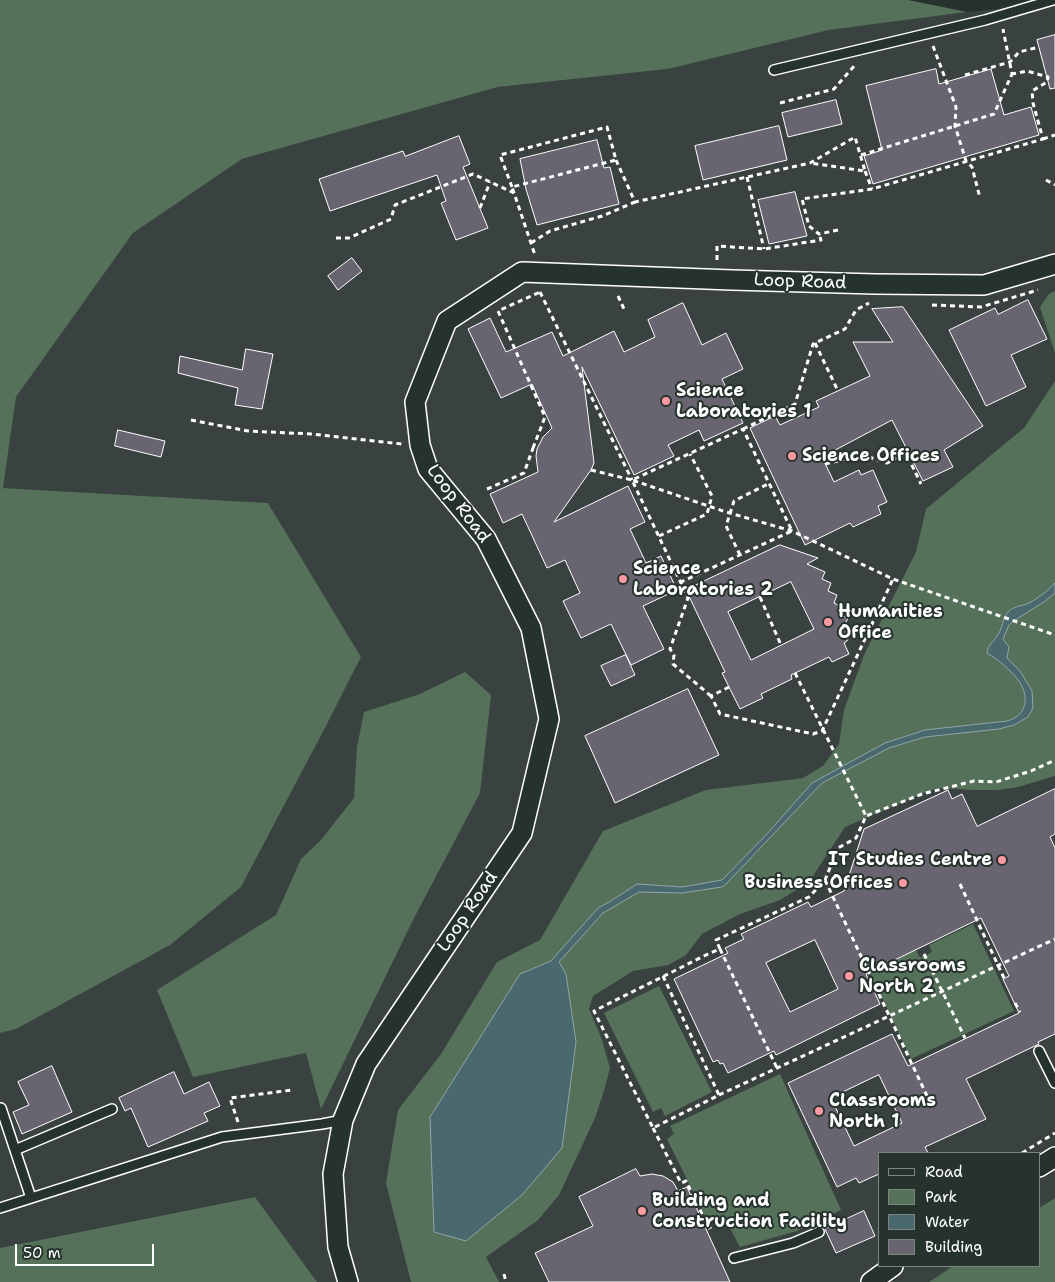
<!DOCTYPE html>
<html>
<head>
<meta charset="utf-8">
<style>
	body { margin:0 }
	#map { position:relative; width:1055px; height:1282px; overflow:hidden; background:#26332d; font-family:"Shantell Sans",sans-serif }
	canvas { display:block }
	.legend { position:absolute; left:878px; top:1152px; width:162px; height:115px; box-sizing:border-box; background:#26332d; border:1px solid #7d8581; margin:0; padding:6px 9px; list-style:none; font-size:15px; color:#fff }
	.legend li { display:flex; align-items:center; gap:10px; height:25px }
	.legend b { width:25px; border:1px solid #7d8581 }
	.scale { position:absolute; left:15px; top:1244px; width:139px; height:22px; box-sizing:border-box; border:2px solid #fff; border-top:0; padding-left:6px; font-size:15px; line-height:18px; white-space:nowrap; color:#fff; -webkit-text-stroke:4px #26332d; paint-order:stroke }
</style>
</head>
<body>
<div id="map">
<canvas width="1055" height="1282"></canvas>
<ul class="legend">
<li><b style="height:6px;background:#26332d"></b>Road</li>
<li><b style="height:14px;background:#557159"></b>Park</li>
<li><b style="height:14px;background:#49696f"></b>Water</li>
<li><b style="height:14px;background:#686570"></b>Building</li>
</ul>
<div class="scale">50 m</div>
</div>
<script>
const ctx = document.querySelector('canvas').getContext('2d');
ctx.lineJoin = 'round';
function fillPath(path, color) {
  ctx.fillStyle = color;
  ctx.fill(path, 'evenodd');
}
function trace(path, color, width, dash) {
  ctx.strokeStyle = color;
  ctx.lineWidth = width;
  ctx.lineCap = dash ? 'butt' : 'round';
  ctx.setLineDash(dash || []);
  ctx.stroke(path);
}
function drawText(font, color, halo, rows, align = 'center') {
  ctx.font = font + ' "Shantell Sans",sans-serif';
  ctx.lineWidth = 4;
  ctx.setLineDash([]);
  ctx.textBaseline = 'middle';
  ctx.strokeStyle = halo;
  ctx.fillStyle = color;
  for (const [text, x, y, turn = 0] of rows) {
    ctx.save();
    ctx.translate(x, y);
    ctx.rotate((+turn || 0) * Math.PI / 180);
    ctx.textAlign = isNaN(turn) ? turn : align;
    if (halo) ctx.strokeText(text, 0, 0);
    ctx.fillText(text, 0, 0);
    ctx.restore();
  }
}
fillPath(new Path2D(`
	M1055,3V1198L1039,1208V1153H879V1266H953L929,1282H316L255,1197L0,1248V1033L16,1029L241,887L325,728L361,657L268,503L3,488L16,397L133,233L242,159L498,87L668,69L829,30L967,12Z`), '#3a4241');
fillPath(new Path2D(`
	M0,0H908L967,12L829,30L668,69L498,87L242,159L133,233L16,397L3,488L268,503L361,657L325,728L241,887L170,945L16,1029L0,1033Z
	M1055,291V353L1040,307L1049,294Z
	M1055,381V776L1018,787L998,790H975L936,788L845,827L809,882L780,900L740,914L702,934L686,955L668,965L633,971L593,996L589,1009L601,1037L610,1068L603,1094L595,1118L559,1195L538,1220L486,1257L499,1282H411L386,1183L398,1110L441,1054L497,962L540,940L603,831L706,790L803,778L823,766L839,744L844,710L864,655L916,552L926,509L1024,428ZM556,959L431,1117L520,974Z
	M465,672L491,695L480,793L414,918L321,1109L306,1053L193,1077L157,990L276,915L301,859L321,840L354,798L357,747L364,712L420,694Z
	M973,924L1014,1011L911,1059L870,972L916,950L920,958L932,952L929,945Z
	M659,986L712,1092L665,1116L661,1108L653,1112L604,1013Z
	M780,1074L841,1210L797,1231L740,1247L724,1217L709,1224L667,1139L674,1134L670,1126Z
	M255,1197L317,1282H0V1248Z
	M1055,1198V1282H929L953,1266H1039V1208Z`), '#557159');
const water = new Path2D(`
	M1055,583V593L1044,602L1018,618L1009,625L1003,639L1009,647L1007,658L1020,671L1032,691L1033,708L1028,717L1014,725L999,729L925,737L889,748L822,783L726,884L722,887L682,893L639,892L603,913L559,962L566,974L576,1042L562,1148L522,1195L466,1241L434,1232L430,1117L520,974L551,961L598,908L611,901L637,884L682,887L722,880L767,834L812,783L885,743L925,730L1007,721C1031,715 1029,690 1014,675C1006,666 997,659 987,653C988,645 993,642 997,636C1003,629 1002,618 1009,611C1013,607 1021,606 1027,604C1037,599 1048,591 1055,583Z`);
fillPath(water, '#49696f');
trace(water, '#92a5a9', 1);
const building = new Path2D(`
	M1055,35V88L1050,89L1037,40Z
	M936,69L939,84L991,69L1004,115L1031,107L1039,135L873,184L864,156L882,150L866,86Z
	M836,100L842,124L788,137L782,113Z
	M779,126L787,160L703,180L695,146Z
	M459,136L470,164L463,167L488,228L456,240L441,203L446,201L437,175L330,211L319,179L403,151L405,156Z
	M597,140L604,168L610,167L619,204L537,225L526,189L520,159Z
	M795,192L807,236L769,244L758,200Z
	M352,258L362,271L338,290L328,276Z
	M1028,300L1047,339L1011,355L1026,387L986,406L949,330L995,308L998,314Z
	M683,303L702,345L726,333L743,369L722,379L743,423L704,441L699,430L668,445L674,456L634,475L582,367L594,463L591,470L554,522L628,486L645,522L630,529L646,563L661,556L677,590L643,606L664,649L631,665L611,624L581,638L563,601L580,593L565,560L547,568L522,514L503,523L490,494L538,472L536,456L537,449L543,437L552,428L532,384L501,398L468,329L490,318L506,352L552,332L563,356L614,331L624,352L655,337L648,320Z
	M903,307L983,426L944,450L953,467L923,481L892,420L822,457L834,482L859,470L861,475L873,470L887,502L878,506L881,514L853,527L850,523L805,545L750,428L775,416L780,425L819,407L816,401L870,376L853,342H893L872,309Z
	M246,349L273,354L262,409L235,405L238,388L178,373L180,356L242,370Z
	M118,430L165,441L161,457L115,446Z
	M780,545L818,558L807,564L825,572L822,579L831,583L828,591L837,595L834,603L842,607L839,614L848,618L844,626L852,630L847,641L844,643L849,654L832,662L829,657L791,675L792,679L761,694L763,698L740,709L722,673L725,672L686,590ZM791,582L814,629L751,660L728,612Z
	M626,655L635,675L611,686L601,666Z
	M688,689L719,755L615,803L585,736Z
	M1055,789V834L1050,837L1055,848V1034L1038,1042L1039,1044L966,1079L986,1119L925,1147L928,1153H879V1174L859,1183L856,1178L837,1187L788,1083L892,1034L908,1066L1019,1013L1003,979L1009,976L981,918L866,974L880,1004L776,1055L774,1051L728,1073L723,1063L720,1064L718,1060L713,1062L674,979L728,953L725,948L744,939L741,934L808,902L811,907L844,891L864,829L948,790L952,799L962,794L977,826ZM815,940L838,989L790,1012L766,963ZM879,1075L902,1123L854,1146L831,1098Z
	M52,1066L72,1112L22,1134L13,1112L29,1105L18,1082Z
	M174,1072L184,1094L209,1082L220,1106L204,1113L208,1121L148,1147L131,1108L125,1111L119,1098Z
	M636,1169L640,1176L652,1174L663,1176L673,1182L678,1191L687,1187L730,1282H549L535,1253L593,1226L579,1197Z
	M864,1211L875,1236L836,1253L825,1229Z`);
fillPath(building, '#686570');
trace(building, '#fff', 1);
const lane = new Path2D(`
	M774,70L985,20L1053,0
	M1039,1051L1055,1083
	M1,1108L31,1198
	M15,1150L112,1109
	M0,1208L222,1137L322,1124L343,1120
	M734,1258L793,1243L819,1232`);
const street = new Path2D(`
	M1039,1167L1055,1157
	M348,1282L338,1247L333,1174L343,1120L366,1064L522,833L549,719L531,628L486,539L428,469L420,445L415,402L447,321L522,272L732,280L875,284L984,285L1055,264
	M871,1282L893,1266`);
trace(lane, '#fff', 12);
trace(street, '#fff', 22);
trace(new Path2D(`
	M933,46L956,107L955,126L966,161L972,167L980,198
	M965,75L1010,62L1019,52L1039,47
	M780,103L834,89L856,64
	M1043,139L1055,135
	M861,155L994,114L1012,74L1003,29
	M616,160L635,202L810,163L855,137L865,171L810,163
	M865,171L872,189
	M747,177L764,249
	M1046,180L1055,185
	M512,187L500,155L607,127L616,160L512,187L535,255
	M480,208L490,182
	M838,230L819,234L809,226L802,199L872,189L1043,139L1033,103L1032,91L1047,82L1048,77L1027,71L1012,74
	M336,238H349L391,219L395,205L473,174L514,193
	M531,243L550,231L602,216L635,202
	M717,260V246L764,249L821,240L819,234
	M540,292L632,480
	M618,296L624,309
	M932,305L981,307L1038,290
	M815,343L838,391
	M191,420L248,431L312,434L402,444
	M743,429L795,404L813,344L845,329L856,310L869,303
	M533,448L545,417L498,311L540,292
	M825,464L863,455L887,463L906,453L921,484
	M591,470L632,480L743,429L792,531L681,582
	M487,489L524,473L533,448L537,449
	M659,536L707,514L712,496L690,454
	M740,555L726,526L734,501L770,483
	M760,597L781,645
	M795,673L866,816
	M729,687L711,696L720,714L813,734L822,731L893,579
	M711,696L673,664L674,655L670,649L688,598L632,480L726,512L792,531L893,579L1055,635
	M825,880L928,1098
	M960,884L1004,978
	M720,949L777,1068
	M924,954L965,1038
	M663,976L719,1095L653,1128L594,1011L708,954L720,949L716,940L809,897L825,880L838,848L856,838L866,816L922,794L974,781L996,782L1031,771L1055,760
	M1015,1003L1020,1012
	M719,1095L1055,939
	M238,1122L230,1098L292,1090
	M653,1128L681,1183L686,1181L709,1228L716,1224
	M1022,1153L1055,1133
	M504,1274L506,1282`), '#fff', 3, [5, 4]);
trace(lane, '#26332d', 9);
trace(street, '#26332d', 19);
for (const [x, y, r, color] of [
	[666,401,5,"#ff9aa2"],
	[792,456,5,"#ff9aa2"],
	[623,579,5,"#ff9aa2"],
	[828,622,5,"#ff9aa2"],
	[1002,860,5,"#ff9aa2"],
	[903,883,5,"#ff9aa2"],
	[849,976,5,"#ff9aa2"],
	[819,1111,5,"#ff9aa2"],
	[642,1211,5,"#ff9aa2"]
]) {
  const dot = new Path2D();
  dot.arc(x, y, r, 0, 2 * Math.PI);
  ctx.fillStyle = color;
  ctx.fill(dot);
  trace(dot, '#26332d', 2);
}
drawText('18px', '#fff', '#26332d', [
	["Loop Road",800,282,2],
	["Loop Road",458,504,53],
	["Loop Road",468,912,-56]
]);
drawText('bold 18px', '#fff', '#26332d', [
	["Science",676,391],
	["Laboratories 1",676,412],
	["Science Offices",802,456],
	["Science",633,569],
	["Laboratories 2",633,590],
	["Humanities",838,612],
	["Office",838,633],
	["IT Studies Centre",992,860,"right"],
	["Business Offices",893,883,"right"],
	["Classrooms",859,966],
	["North 2",859,987],
	["Classrooms",829,1101],
	["North 1",829,1122],
	["Building and",652,1201],
	["Construction Facility",652,1222]
], 'left');
</script>
</body>
</html>
